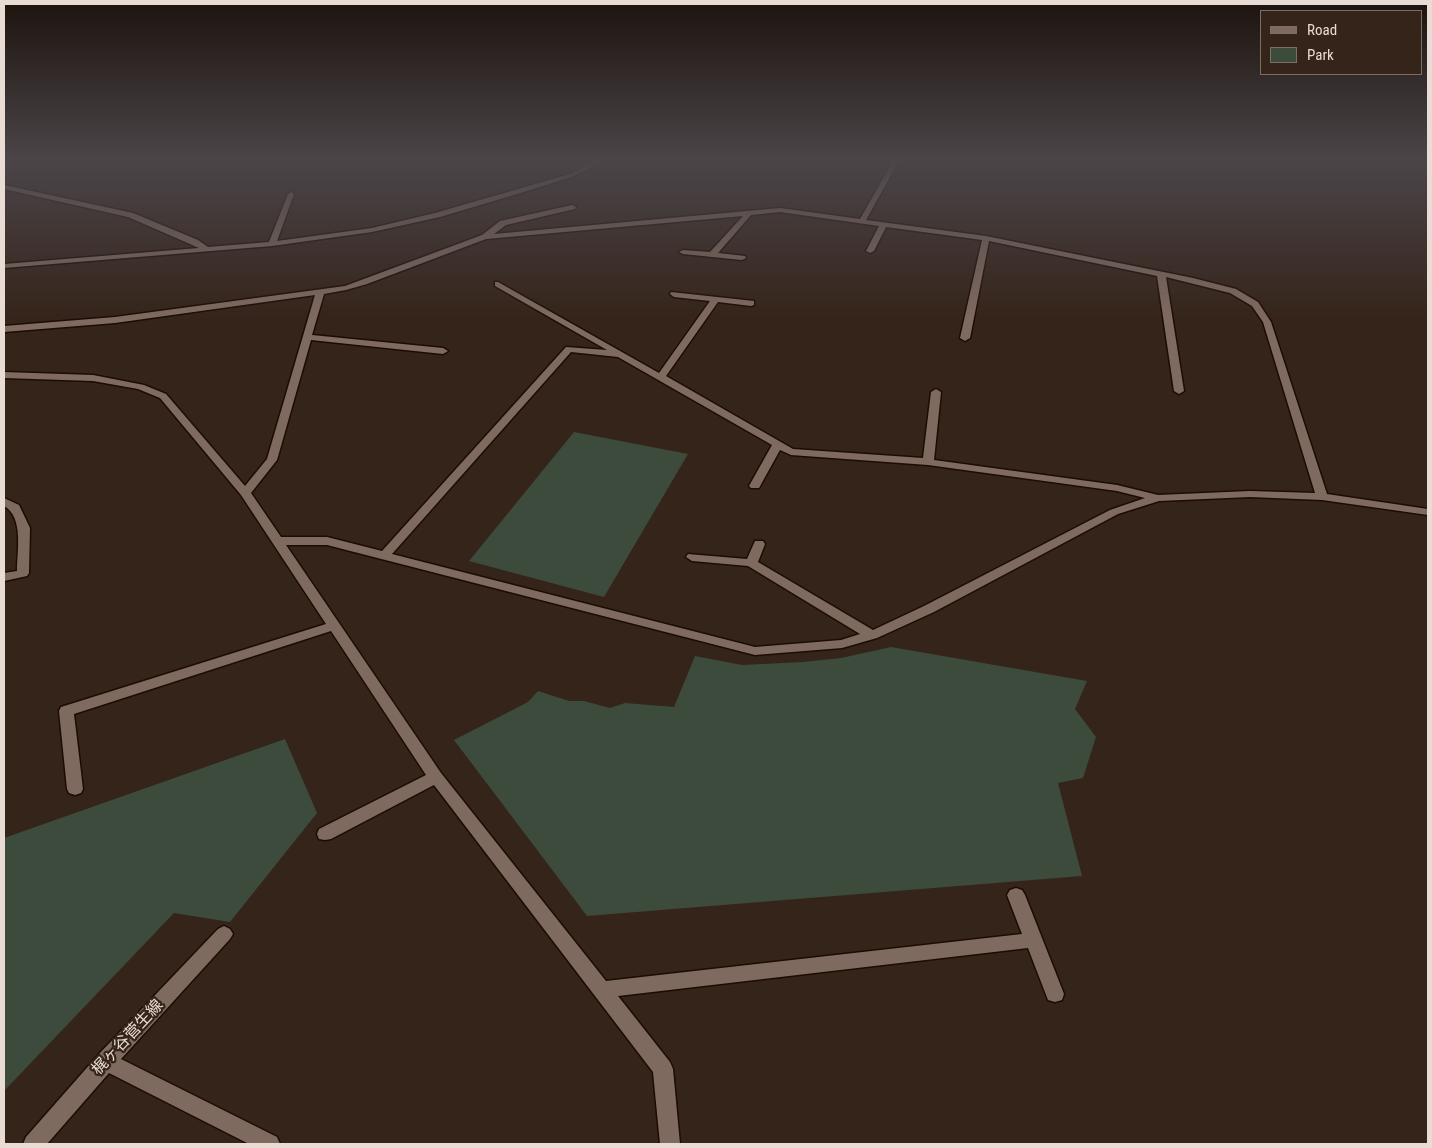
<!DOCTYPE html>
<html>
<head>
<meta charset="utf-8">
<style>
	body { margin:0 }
	#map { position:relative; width:1432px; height:1148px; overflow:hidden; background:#35241a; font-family:"Roboto Condensed",sans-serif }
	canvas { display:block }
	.frame { position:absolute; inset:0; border:5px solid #e8dcd5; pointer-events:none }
	.legend { position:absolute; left:1260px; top:10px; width:162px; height:65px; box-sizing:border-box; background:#35241a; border:1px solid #7d6e65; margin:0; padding:6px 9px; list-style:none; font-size:15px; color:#e8dcd5 }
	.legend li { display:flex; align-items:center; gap:10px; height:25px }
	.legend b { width:25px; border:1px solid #7d6e65 }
</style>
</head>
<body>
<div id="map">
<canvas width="1432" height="1148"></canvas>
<div class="frame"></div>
<ul class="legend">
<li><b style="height:6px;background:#7f6a5f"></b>Road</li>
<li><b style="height:14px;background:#3c4b3b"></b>Park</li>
</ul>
</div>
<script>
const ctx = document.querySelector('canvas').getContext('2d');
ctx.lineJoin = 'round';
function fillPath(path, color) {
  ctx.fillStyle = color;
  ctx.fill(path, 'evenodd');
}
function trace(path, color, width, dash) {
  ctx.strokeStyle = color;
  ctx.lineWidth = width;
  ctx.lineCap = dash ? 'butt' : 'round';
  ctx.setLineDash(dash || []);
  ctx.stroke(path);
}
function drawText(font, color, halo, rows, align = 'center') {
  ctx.font = font + ' "Roboto Condensed","Noto Sans JP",sans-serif';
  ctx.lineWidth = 4.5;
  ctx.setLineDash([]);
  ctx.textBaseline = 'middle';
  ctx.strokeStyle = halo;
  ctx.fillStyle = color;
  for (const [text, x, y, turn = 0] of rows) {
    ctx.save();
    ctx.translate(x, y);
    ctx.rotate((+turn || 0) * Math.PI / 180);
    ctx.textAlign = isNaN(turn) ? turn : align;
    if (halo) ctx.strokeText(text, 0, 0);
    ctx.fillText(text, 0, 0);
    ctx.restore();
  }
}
fillPath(new Path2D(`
	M574,432L688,454L604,597L469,561Z
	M891,647L1087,681L1075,709L1096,737L1083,778L1058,783L1082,876L587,916L454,740L528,702L538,691L569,701H584L610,708L625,703L674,707L695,656L742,665L803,662L841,658Z
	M285,739L317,813L230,922L174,913L4,1091V838Z`), '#3c4b3b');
const minor = new Path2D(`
	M596,161H603L574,176L527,191L440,217L372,232L272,246L4,268V264L199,248L128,217L4,189V185L133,213L198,240L208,247L269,242L288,194L291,192L294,194L277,241L372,228L435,213L570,174Z
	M893,161H899L866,220L986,236L1193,278L1236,289L1258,302L1271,322L1327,494L1428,509V515L1322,500L1250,497L1159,501L1118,514L934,612L877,638L842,648L755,655L327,545H286L441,773L606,981L1022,934L1007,895L1010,890L1016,888L1022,890L1025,895L1064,994L1062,1000L1055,1002L1048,1000L1028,948L618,996L670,1062L673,1069L680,1144H660L653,1072L434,785L331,839L325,840L319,839L317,834L319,829L426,775L331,631L74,714L83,789L81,793L75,795L69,793L67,789L59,711L61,707L326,624L241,495L160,398L138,389L93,381L4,378V372L93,375L144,385L166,394L245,486L267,459L315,295L115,323L4,332V326L115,317L345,286L482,235L500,221L572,205L576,207L575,209L506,225L494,234L780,208L860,219ZM780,212L879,226L866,251L870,253L874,251L886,227L982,240L960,338L965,341L970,338L989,241L1157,276L1174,391L1179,394L1184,391L1166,277L1230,293L1252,306L1263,322L1315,493L1250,491L1158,495L1117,485L934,460L941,392L936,389L931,392L923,458L793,449L666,376L718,302L751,306L754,305V301L671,292L670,294L674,297L710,301L659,373L498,282H495V286L607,350L566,347L382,551L327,537H281L251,493L277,460L311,340L443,354L448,351L443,348L312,335L324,294L346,290L367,284L486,239L743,216L710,252L683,250L679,252L683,254L742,260L746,258L745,256L718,253L751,215ZM571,352L618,357L772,445L749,486L751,488H759L780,450L791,455L928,465L1117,491L1145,498L1110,510L924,606L873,630L758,562L765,544L763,541H755L747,559L688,554L686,557L692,561L748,566L860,634L841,640L755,647L392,554Z
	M4,498L19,505L30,528L29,573L27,576L4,581V573L17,571C17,551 24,517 4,506Z
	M224,926L230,929L233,934L230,939L121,1059L277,1137L280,1144H249L109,1073L47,1144H23L26,1137L99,1054L218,929Z`);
trace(minor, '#1c0c04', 3);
fillPath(minor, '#7f6a5f');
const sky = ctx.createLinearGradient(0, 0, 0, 321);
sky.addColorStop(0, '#1d140e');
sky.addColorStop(0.5, '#4b4549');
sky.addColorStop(1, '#4b454900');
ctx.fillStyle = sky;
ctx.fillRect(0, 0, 1432, 321);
drawText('16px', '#e8dcd5', '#35241a', [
	["梶ヶ谷菅生線",128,1038,-47]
]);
</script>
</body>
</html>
